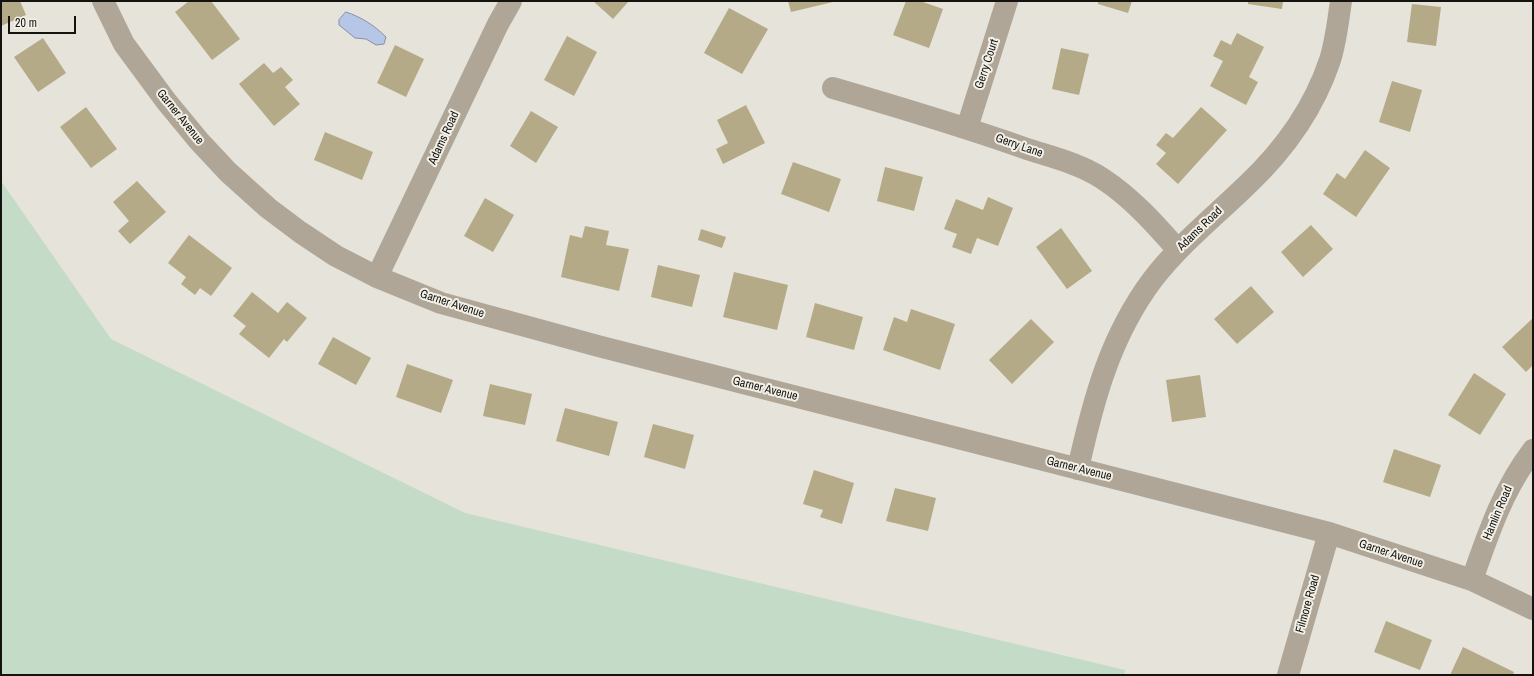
<!DOCTYPE html>
<html>
<head>
<meta charset="utf-8">
<style>
	body { margin:0 }
	#map { position:relative; width:1534px; height:676px; overflow:hidden; background:#e5e3da; font-family:"Archivo Narrow",sans-serif }
	canvas { display:block }
	.frame { position:absolute; inset:0; border:2px solid #141310; pointer-events:none }
	.scale { position:absolute; left:8px; top:16px; width:68px; height:18px; box-sizing:border-box; border:2px solid #141310; border-top:0; padding-left:5px; font-size:12px; line-height:14px; white-space:nowrap; color:#141310; -webkit-text-stroke:3px #f3f0e7; paint-order:stroke }
</style>
</head>
<body>
<div id="map">
<canvas width="1534" height="676"></canvas>
<div class="frame"></div>
<div class="scale">20 m</div>
</div>
<script>
const ctx = document.querySelector('canvas').getContext('2d');
ctx.lineJoin = 'round';
function fillPath(path, color) {
  ctx.fillStyle = color;
  ctx.fill(path, 'evenodd');
}
function trace(path, color, width, dash) {
  ctx.strokeStyle = color;
  ctx.lineWidth = width;
  ctx.lineCap = dash ? 'butt' : 'round';
  ctx.setLineDash(dash || []);
  ctx.stroke(path);
}
function drawText(font, color, halo, rows, align = 'center') {
  ctx.font = font + ' "Archivo Narrow",sans-serif';
  ctx.lineWidth = 4;
  ctx.setLineDash([]);
  ctx.textBaseline = 'middle';
  ctx.strokeStyle = halo;
  ctx.fillStyle = color;
  for (const [text, x, y, turn = 0] of rows) {
    ctx.save();
    ctx.translate(x, y);
    ctx.rotate((+turn || 0) * Math.PI / 180);
    ctx.textAlign = isNaN(turn) ? turn : align;
    if (halo) ctx.strokeText(text, 0, 0);
    ctx.fillText(text, 0, 0);
    ctx.restore();
  }
}
fillPath(new Path2D(`
	M1,181L111,339L465,513L1125,670L1124,675H1Z`), '#c4dbc8');
const water = new Path2D(`
	M346,12C361,17 374,25 386,37L384,44L376,45L366,39L355,38L339,25V20Z`);
fillPath(water, '#b6c6e7');
trace(water, '#8590a6', 1);
fillPath(new Path2D(`
	M1,1H20L26,15L1,26Z
	M189,1H211L240,39L212,60L175,12Z
	M593,1H629L613,19Z
	M788,1H833V2L791,12Z
	M906,1H920L943,9L929,48L893,35Z
	M1098,1H1132L1128,13L1098,4Z
	M1248,1H1283L1282,9L1248,4Z
	M1412,4L1441,7L1436,46L1407,42Z
	M729,8L768,29L742,74L704,53Z
	M1237,33L1264,47L1249,77L1258,82L1246,105L1210,86L1223,61L1213,56L1221,40L1231,45Z
	M567,36L597,52L574,96L544,80Z
	M43,38L66,73L38,92L14,57Z
	M395,45L424,59L406,97L377,83Z
	M1061,48L1089,54L1079,95L1052,89Z
	M264,63L273,73L281,67L293,80L285,87L300,104L274,126L239,84Z
	M1392,81L1422,90L1410,132L1379,122Z
	M746,105L765,143L723,164L716,149L728,143L717,120Z
	M86,107L117,149L91,168L60,127Z
	M1201,107L1227,130L1178,184L1156,164L1166,153L1156,145L1166,133L1173,138Z
	M531,111L558,127L536,163L510,146Z
	M325,132L373,152L362,180L314,160Z
	M1365,150L1390,168L1356,217L1323,194L1337,173L1345,179Z
	M793,162L841,179L829,212L781,194Z
	M885,167L923,177L914,211L877,201Z
	M137,181L166,212L130,244L118,231L129,221L113,202Z
	M988,197L1013,208L998,246L977,238L971,254L952,247L957,234L944,229L956,199L983,210Z
	M485,198L514,215L493,252L464,236Z
	M1311,225L1333,249L1303,277L1281,252Z
	M585,226L609,231L606,245L629,249L619,291L561,277L570,235L582,238Z
	M1061,228L1092,271L1067,289L1036,247Z
	M701,229L726,237L722,248L698,240Z
	M189,235L232,268L211,296L200,288L195,295L181,284L186,277L168,263Z
	M658,265L700,275L692,307L651,297Z
	M734,272L788,285L777,330L723,317Z
	M1251,286L1274,312L1237,344L1214,319Z
	M252,292L278,313L287,302L307,318L287,342L284,339L269,358L239,334L246,326L233,316Z
	M815,303L863,317L854,350L806,337Z
	M911,309L955,324L940,370L883,350L894,317L907,322Z
	M1533,318V365L1526,372L1502,347Z
	M1031,319L1054,342L1012,384L989,360Z
	M333,337L371,358L356,385L318,364Z
	M407,364L453,380L441,413L396,397Z
	M1474,373L1506,394L1480,435L1448,415Z
	M1200,375L1206,417L1172,422L1166,380Z
	M490,384L532,394L525,425L483,416Z
	M565,408L618,422L609,456L556,441Z
	M653,424L694,435L685,469L644,457Z
	M1394,449L1441,465L1430,497L1383,482Z
	M814,470L854,483L842,524L820,517L823,510L803,504Z
	M895,488L936,498L928,531L886,521Z
	M1386,621L1432,640L1420,670L1374,652Z
	M1463,647L1514,672L1513,675H1450Z`), '#b5aa87');
trace(new Path2D(`
	M103,1L124,44L166,101L199,141L228,172L268,208L300,232L336,256L377,277L441,303L598,346L1329,533L1472,580L1533,609
	M833,88C898,107 963,126 1027,149C1052,157 1081,164 1103,179C1132,198 1155,224 1178,250
	M967,128L1007,1
	M377,277L498,24L511,1
	M1078,469C1093,401 1110,336 1153,279C1180,244 1215,216 1247,185C1283,151 1314,108 1330,60C1336,41 1338,21 1341,1
	M1472,580C1488,534 1503,489 1533,450
	M1288,675L1329,533`), '#afa698', 22);
drawText('12px', '#141310', '#f3f0e7', [
	["Gerry Court",987,64,-72],
	["Garner Avenue",180,117,51],
	["Adams Road",444,138,-65],
	["Gerry Lane",1019,146,19],
	["Adams Road",1200,229,-44],
	["Garner Avenue",452,304,18],
	["Garner Avenue",765,389,14],
	["Garner Avenue",1079,469,14],
	["Hamlin Road",1498,513,-67],
	["Garner Avenue",1391,554,18],
	["Filmore Road",1308,604,-74]
]);
</script>
</body>
</html>
